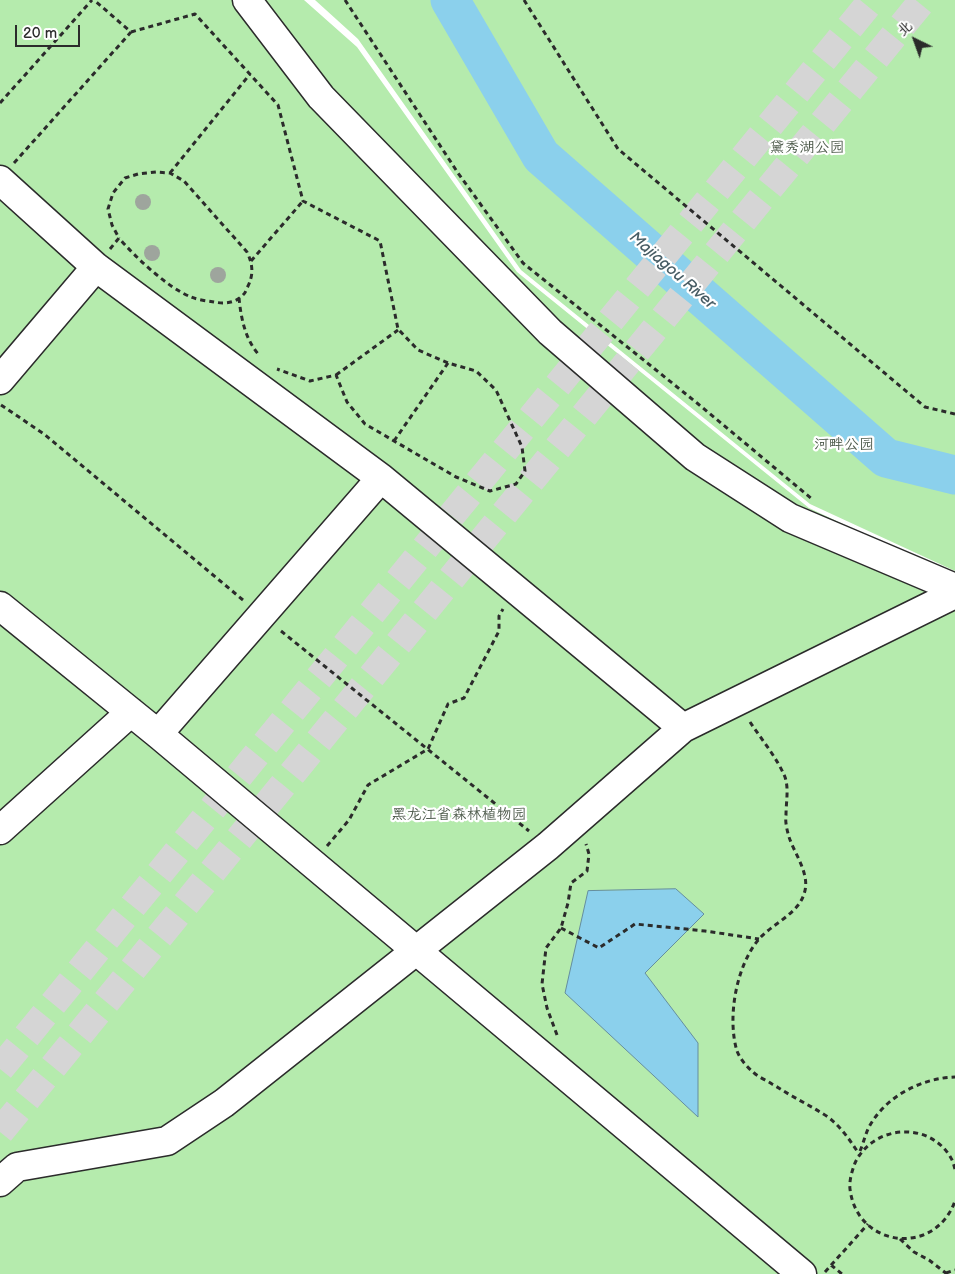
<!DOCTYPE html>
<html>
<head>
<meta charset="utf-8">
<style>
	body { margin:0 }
	#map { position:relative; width:955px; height:1274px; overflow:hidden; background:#fff; font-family:"Balsamiq Sans","LXGW WenKai TC",sans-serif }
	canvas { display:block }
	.north { position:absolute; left:890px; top:15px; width:50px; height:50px; -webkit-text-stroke:4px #fff; paint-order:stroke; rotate:318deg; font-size:14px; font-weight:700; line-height:20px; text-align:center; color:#2b2b2b }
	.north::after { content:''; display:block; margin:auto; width:18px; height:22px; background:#2b2b2b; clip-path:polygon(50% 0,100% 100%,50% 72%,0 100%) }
	.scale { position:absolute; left:15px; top:25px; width:65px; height:22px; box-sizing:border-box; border:2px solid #2b2b2b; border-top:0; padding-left:6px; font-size:15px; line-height:18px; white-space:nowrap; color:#2b2b2b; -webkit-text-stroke:4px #fff; paint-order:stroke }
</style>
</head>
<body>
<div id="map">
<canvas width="955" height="1274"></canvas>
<div class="north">北</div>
<div class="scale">20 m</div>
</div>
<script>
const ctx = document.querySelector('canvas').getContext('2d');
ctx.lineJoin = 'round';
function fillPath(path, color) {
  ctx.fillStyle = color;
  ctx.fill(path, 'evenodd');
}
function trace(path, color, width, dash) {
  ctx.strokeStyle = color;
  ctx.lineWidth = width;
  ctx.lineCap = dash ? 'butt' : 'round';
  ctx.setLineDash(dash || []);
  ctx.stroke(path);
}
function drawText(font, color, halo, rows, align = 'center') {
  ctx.font = font + ' "Balsamiq Sans","LXGW WenKai TC",sans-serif';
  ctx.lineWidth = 4.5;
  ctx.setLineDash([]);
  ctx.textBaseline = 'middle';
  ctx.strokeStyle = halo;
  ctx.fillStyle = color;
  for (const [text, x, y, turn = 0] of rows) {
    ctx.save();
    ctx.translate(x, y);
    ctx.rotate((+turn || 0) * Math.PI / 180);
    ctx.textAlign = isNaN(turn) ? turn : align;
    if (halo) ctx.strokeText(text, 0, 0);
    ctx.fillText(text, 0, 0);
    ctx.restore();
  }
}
fillPath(new Path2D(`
	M0,0H304L357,47L517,272L809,508L955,577V1274H0Z
	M315,0H955V571L810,504L521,270L358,39Z`), '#b5ebad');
const water = new Path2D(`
	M676,889L704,914L645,973L698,1043V1117L565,993L588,891Z`);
fillPath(water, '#8bd0ec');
trace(water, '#658e9f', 1);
trace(new Path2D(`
	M450,0L541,156L886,458L955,475`), '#8bd0ec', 39);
trace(new Path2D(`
	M0,1069L872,0
	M0,1132L923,0`), '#d5d5d5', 28, [28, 14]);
const minor = new Path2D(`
	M247,0L321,97L550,332L695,457L790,518L955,588
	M0,180L96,267L381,478L683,728
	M0,380L96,267
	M0,606L158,734L802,1274
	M158,734L381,478
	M0,830L131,712
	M0,1182L17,1167L167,1141L224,1103L548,846L683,728L955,594`);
trace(minor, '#2b2b2b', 31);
trace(new Path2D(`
	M345,0L458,173L523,263L697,403L812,499
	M524,0L618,149L925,407L955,414
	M131,32L195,14L278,105L303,201L380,241L398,329L418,350L448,363L476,371L496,390L522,447L525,471L516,484L490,491L456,477L365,424L347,402L336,375L310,381L277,369
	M0,103L92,0
	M14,163L131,32L94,0
	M170,173L250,74
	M110,249L119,238L112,225L108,209L113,193L125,178L138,174L156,172L170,173L184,181L247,252C253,265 254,275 247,288C246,291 245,293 243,295C236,303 224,304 214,302C207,301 198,300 191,297C168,288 135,257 119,238
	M251,261L303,201
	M239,298C241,318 245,339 259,355
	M336,375L398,330
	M1,405L44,434L243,600
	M394,441L448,363
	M281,631L529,831
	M750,722C762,740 777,758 785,777C789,789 786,802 786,815C785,822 787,830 789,837C795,855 811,875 804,894C798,914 772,924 759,939C736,966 727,1018 737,1051C740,1059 747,1067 753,1072C758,1077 766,1080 772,1084C779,1088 785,1092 792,1096C804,1103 816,1109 828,1117C841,1127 850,1140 859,1154
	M327,846L349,820L368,785L428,749L448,704L464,698L499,631V616L503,609
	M561,928L599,948L635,924L705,931L759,939
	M557,1035L547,1008L542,984L546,948L561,928L568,903L571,883L587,871L589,854L586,844
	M860,1151C863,1144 865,1136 868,1129C884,1097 921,1078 955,1077
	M955,1169C954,1166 953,1161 951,1158C929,1120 873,1125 855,1163C852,1171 849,1181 850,1189C857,1248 935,1257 955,1201
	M900,1239L914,1252L929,1260L947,1274
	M831,1265L842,1274
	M825,1272L868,1224
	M946,1273L955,1270`), '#2b2b2b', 3, [5, 4]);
trace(minor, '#fff', 28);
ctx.fillStyle = '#9ea59d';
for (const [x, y] of [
	[143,202],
	[152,253],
	[218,275]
]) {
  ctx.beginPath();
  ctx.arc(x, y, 8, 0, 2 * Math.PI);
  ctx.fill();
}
drawText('15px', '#4e5b4c', '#fff', [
	["黛秀湖公园",807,148],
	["河畔公园",844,445],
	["黑龙江省森林植物园",459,815]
]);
drawText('italic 16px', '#485d65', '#fff', [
	["Majiagou River",672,271,41]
]);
</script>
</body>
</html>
